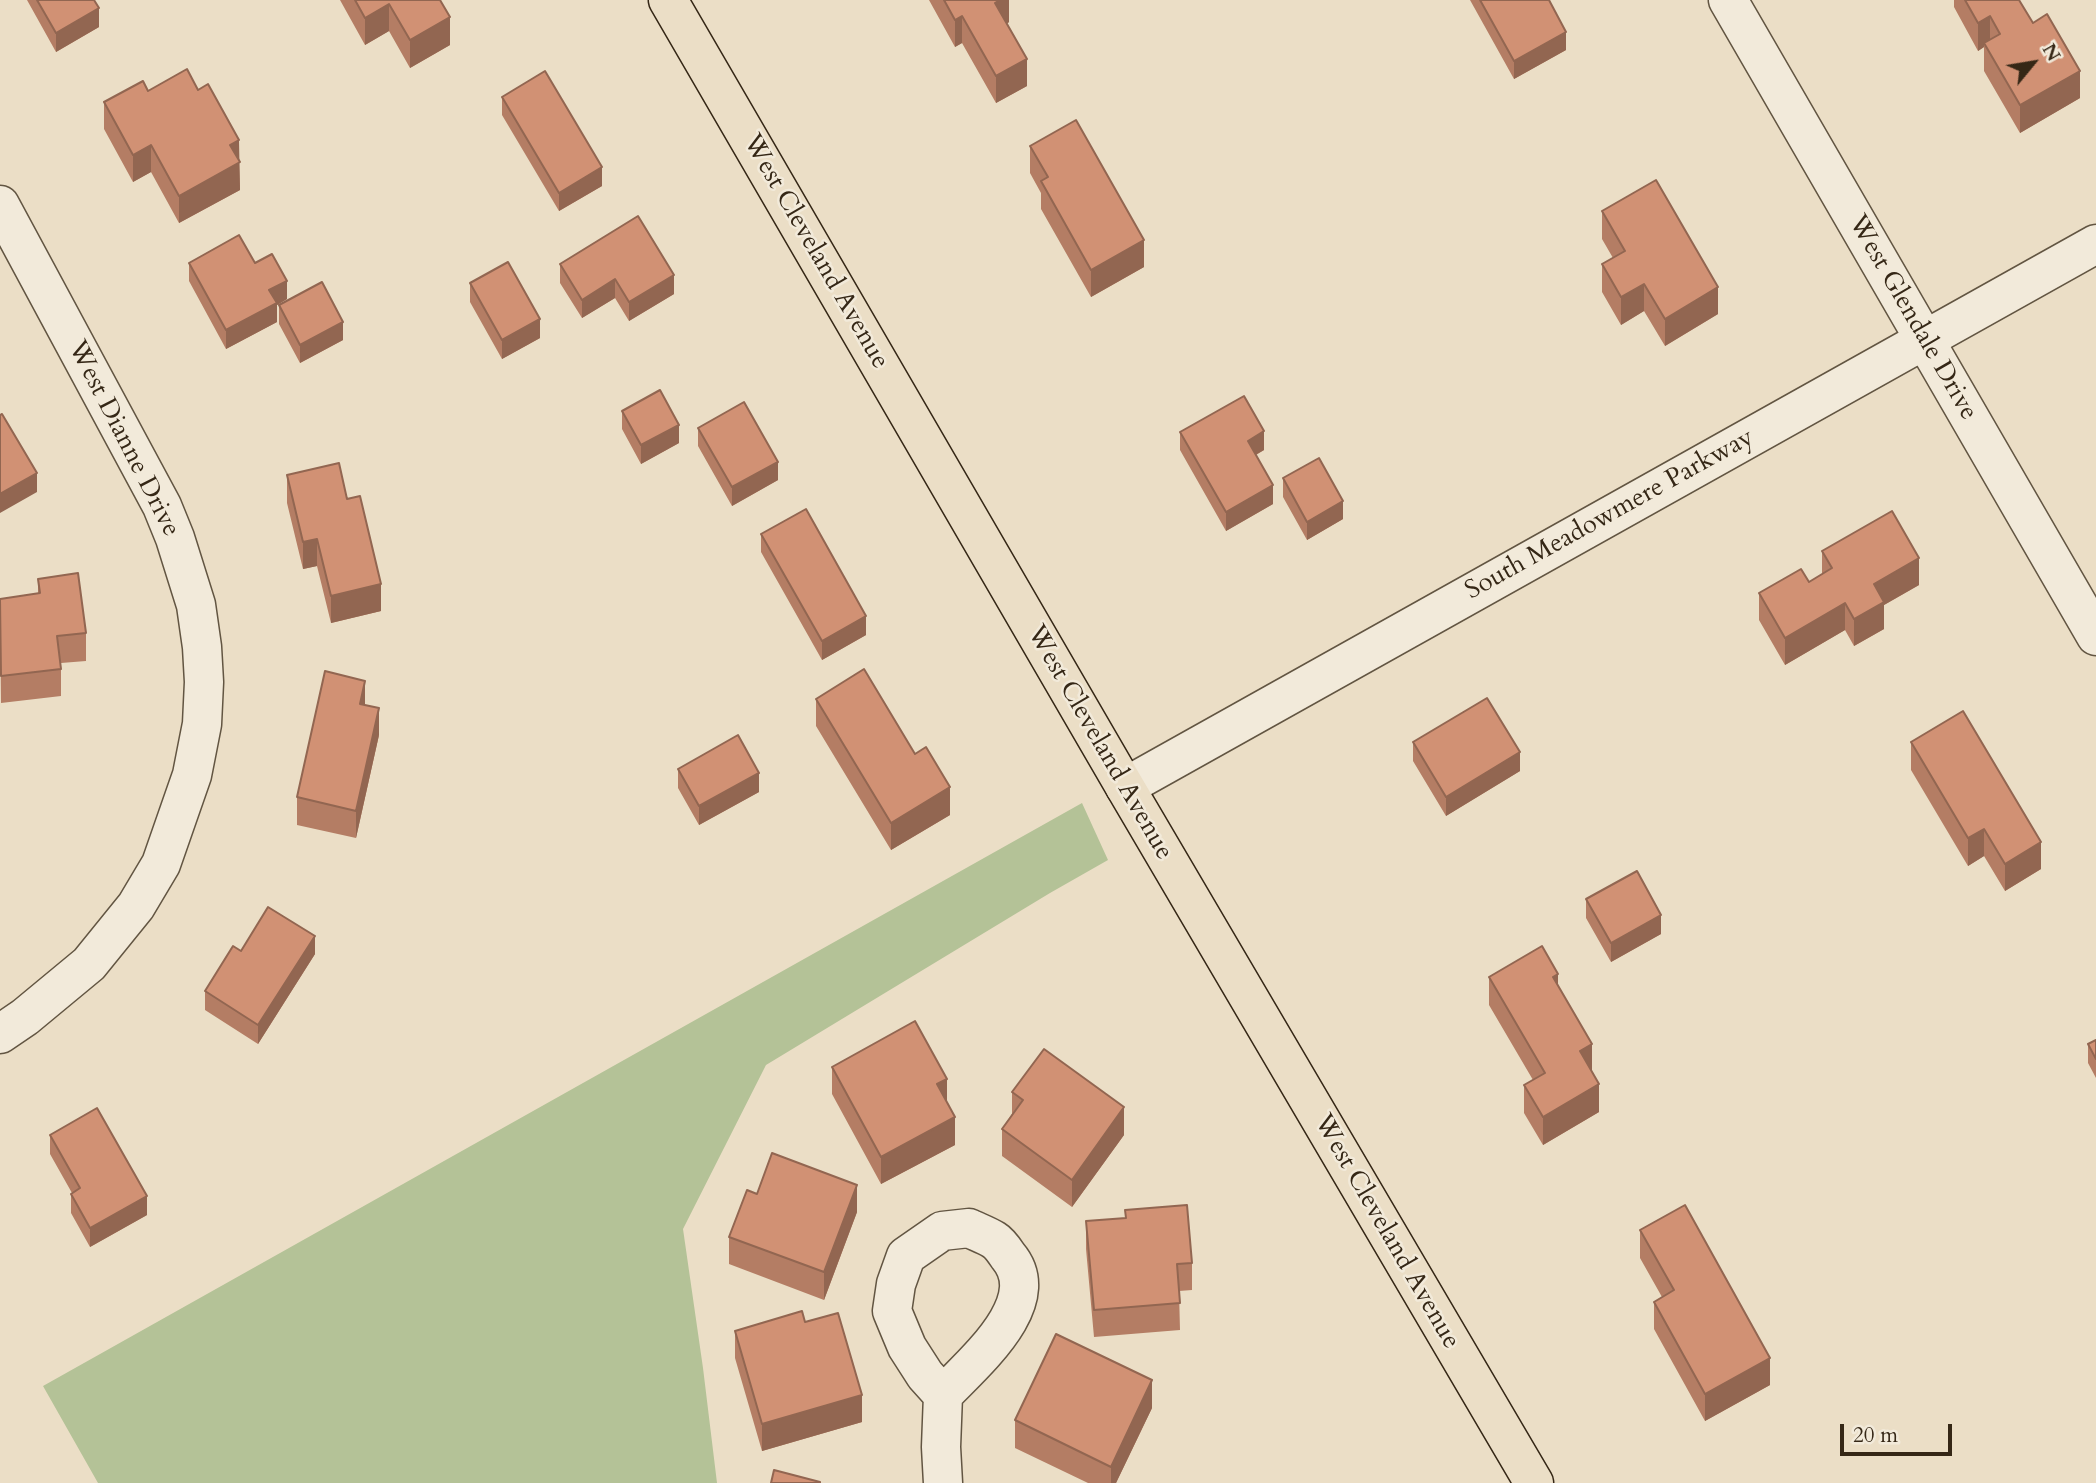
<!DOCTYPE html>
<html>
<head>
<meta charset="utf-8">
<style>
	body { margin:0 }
	#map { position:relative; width:2096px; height:1483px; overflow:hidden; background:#ebdec6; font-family:Cardo,serif }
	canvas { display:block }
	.north { position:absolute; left:1998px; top:28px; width:70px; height:70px; -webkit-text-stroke:5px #f2eada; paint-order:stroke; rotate:60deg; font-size:19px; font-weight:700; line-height:28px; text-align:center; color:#352716 }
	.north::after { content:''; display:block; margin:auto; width:24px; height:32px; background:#352716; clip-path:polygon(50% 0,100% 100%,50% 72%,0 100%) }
	.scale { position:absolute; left:1840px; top:1424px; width:112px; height:32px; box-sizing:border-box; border:4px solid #352716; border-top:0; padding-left:9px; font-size:21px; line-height:24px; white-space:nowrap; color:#352716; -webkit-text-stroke:5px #f2eada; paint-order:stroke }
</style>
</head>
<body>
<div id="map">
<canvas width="2096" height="1483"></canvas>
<div class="north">N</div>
<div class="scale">20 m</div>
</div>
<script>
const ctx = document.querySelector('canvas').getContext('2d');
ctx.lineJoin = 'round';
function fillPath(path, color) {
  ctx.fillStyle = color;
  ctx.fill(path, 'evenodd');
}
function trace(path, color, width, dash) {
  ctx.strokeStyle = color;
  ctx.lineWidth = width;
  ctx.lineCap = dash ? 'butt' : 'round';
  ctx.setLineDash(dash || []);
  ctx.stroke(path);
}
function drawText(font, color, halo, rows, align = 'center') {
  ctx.font = font + ' Cardo,serif';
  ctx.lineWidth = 5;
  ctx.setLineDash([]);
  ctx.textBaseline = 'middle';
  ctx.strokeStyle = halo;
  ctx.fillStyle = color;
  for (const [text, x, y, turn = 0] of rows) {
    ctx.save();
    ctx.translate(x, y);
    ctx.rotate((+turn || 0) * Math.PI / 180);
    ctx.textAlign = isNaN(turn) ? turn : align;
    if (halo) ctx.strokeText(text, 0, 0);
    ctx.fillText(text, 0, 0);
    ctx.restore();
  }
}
fillPath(new Path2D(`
	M1082,803L1108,860L1050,893L766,1065L683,1229L703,1368L717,1483H98L43,1386Z`), '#b4c297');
const minor = new Path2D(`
	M1728,0L2096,636
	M0,205L162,506L175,538L196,605L202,647L204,682L202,724L192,775L161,864L136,906L89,964L25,1017L0,1034
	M1125,787L2096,244
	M969,1228C977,1232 986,1235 994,1240C999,1243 1004,1250 1008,1256C1047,1302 973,1363 943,1395L925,1375L907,1347L892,1311L896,1284L906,1256L942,1231Z
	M943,1395L941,1447L943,1483`);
const major = new Path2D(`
	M668,0L1125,787L1534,1483`);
trace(minor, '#625542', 41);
trace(major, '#352716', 41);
trace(minor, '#f2eada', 38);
trace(major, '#ebdec6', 38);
fillPath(new Path2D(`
	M27,0H94L99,27L56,52Z
	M340,0H440L450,45L410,68L389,31L365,45Z
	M929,0H1009V22L1007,24L1027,86L996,103L962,43L955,47Z
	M1470,0H1549L1566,50L1514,79Z
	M1954,0H2019L2080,98L2020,133L1984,71V47L1978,51L1954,7Z
	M148,91L239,161L240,190L179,223L151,172L133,182L104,129V102Z
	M502,97L602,186L559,211L502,115Z
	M1030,146L1144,267L1091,297L1041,209V193L1030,173Z
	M1602,211L1718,314L1665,346L1644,311L1621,325L1602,292V264L1613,258L1602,239Z
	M189,263H255L287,299L277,305V322L226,349L189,281Z
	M560,264L674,294L629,321L615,298L582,318L560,283Z
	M470,283L540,338L502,359L470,302Z
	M279,305L343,340L300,363L279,324Z
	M622,411L679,443L641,464L622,429Z
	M698,428L778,480L732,506L698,446Z
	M1180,432L1264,450L1256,455L1273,504L1226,531L1180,450Z
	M287,475L347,499L381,611L331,623L317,566L303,569L287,503Z
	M1283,478L1343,519L1307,540L1283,497Z
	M761,534L866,635L822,660L761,552Z
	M1822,551L1919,585L1884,605V629L1854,646L1845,630L1785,665L1759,620V593L1809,582L1822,574Z
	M38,579L86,633V661L61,663V696L1,703L0,599L38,594Z
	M816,699L950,815L891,850L816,726Z
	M379,735L356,838L297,825V797Z
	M1413,742L1520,771L1446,816L1413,761Z
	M1911,742L2041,869L2005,891L1984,856L1968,866L1911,770Z
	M678,769L759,792L699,825L678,788Z
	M1586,899L1661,934L1611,962L1586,918Z
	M241,951L315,954L258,1044L205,1010V991Z
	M1489,977L1558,987L1592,1072L1599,1112L1543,1145L1524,1113V1085L1533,1080L1489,1005Z
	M2096,1040V1078L2088,1063V1044Z
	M832,1067L947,1103L955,1145L881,1184L832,1094Z
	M1012,1092L1124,1135L1072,1207L1002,1156V1129L1012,1114Z
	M50,1135L147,1215L90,1247L71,1213V1194L72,1193L50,1154Z
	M757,1194L857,1212L824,1300L729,1264V1237Z
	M1125,1210L1192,1263V1290L1179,1291L1180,1330L1094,1337L1086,1249V1221L1125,1218Z
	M1640,1230L1770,1385L1705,1421L1654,1329V1302L1662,1297L1640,1258Z
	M805,1322L862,1422L762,1451L735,1358V1331Z
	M1152,1408L1116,1483H1088L1015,1448V1420Z`), '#b47d64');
fillPath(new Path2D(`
	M1000,0H1009V22L995,30V3Z
	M389,4V31L365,45V18Z
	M99,8V27L56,52V33Z
	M962,16V43L955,47V20Z
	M1990,16V44L1984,43V47L1978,51V23Z
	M450,17V45L410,68V40Z
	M1566,32V50L1514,79V61Z
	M1027,59V86L996,103V76Z
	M2080,71V98L2020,133V105Z
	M239,140L240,190L179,223V196L230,145Z
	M151,145V172L133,182V155Z
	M602,167V186L559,211V193Z
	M1144,240V267L1091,297V270Z
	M674,275V294L629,321V302Z
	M615,279V298L582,318V300Z
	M287,281V299L277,305V322L226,349V330L269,290Z
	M1644,284V311L1621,325V297Z
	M1718,287V314L1665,346V319Z
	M540,319V338L502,359V340Z
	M343,322V340L300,363V345Z
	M679,425V443L641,464V445Z
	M1264,431V450L1248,459V441Z
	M778,462V480L732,506V487Z
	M37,473V492L0,513V494Z
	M1273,485V504L1226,531V512Z
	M1343,501V519L1307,540V522Z
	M317,539V566L303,569V542Z
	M1919,558V585L1884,605V629L1854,646V619L1874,584Z
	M381,584V611L331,623V596Z
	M1845,603V630L1785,665V638Z
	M866,616V635L822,660V641Z
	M365,681V708L360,704Z
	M379,708V735L356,838V811Z
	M1520,752V771L1446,816V797Z
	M759,773V792L699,825V806Z
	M950,787V815L891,850V823Z
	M1984,829V856L1968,866V838Z
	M2041,842V869L2005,891V864Z
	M1661,915V934L1611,962V943Z
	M315,936V954L258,1044V1025Z
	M1558,974V1002L1553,977Z
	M1592,1044V1072L1580,1051Z
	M947,1079V1107L937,1084Z
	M1599,1084V1112L1543,1145V1117Z
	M1124,1107V1135L1072,1207V1180Z
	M955,1117V1145L881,1184V1157Z
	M857,1185V1212L824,1300V1272Z
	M147,1196V1215L90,1247V1228Z
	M1770,1358V1385L1705,1421V1394Z
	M1152,1380V1408L1116,1483H1111V1467Z
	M862,1395V1422L762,1451V1424Z`), '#926651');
const building = new Path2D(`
	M37,0H94L99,8L56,33Z
	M355,0H440L450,17L410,40L389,4L365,18Z
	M944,0H1000L995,3L1027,59L996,76L962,16L955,20Z
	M1480,0H1549L1566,32L1514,61Z
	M1965,0H2019L2033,23L2047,14L2080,71L2020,105L1984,43L2000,34L1990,16L1978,23Z
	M187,69L198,90L208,84L239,140L230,145L240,162L179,196L151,145L133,155L104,102L143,81L148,91Z
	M545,71L602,167L559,193L502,97Z
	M1076,120L1144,240L1091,270L1041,181L1048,177L1030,146Z
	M1656,180L1718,287L1665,319L1644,284L1621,297L1602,264L1625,251L1602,211Z
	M638,216L674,275L629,302L615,279L582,300L560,264Z
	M239,235L255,263L272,254L287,281L269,290L277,303L226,330L189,263Z
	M508,262L540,319L502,340L470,283Z
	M322,282L343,322L300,345L279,305Z
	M660,390L679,425L641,445L622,411Z
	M1244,396L1264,431L1248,441L1273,485L1226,512L1180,432Z
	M744,402L778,462L732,487L698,428Z
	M2,414L37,473L0,494V415Z
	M1319,458L1343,501L1307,522L1283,478Z
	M339,463L347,499L360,496L381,584L331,596L317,539L303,542L287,475Z
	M806,509L866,616L822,641L761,534Z
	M1892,511L1919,558L1874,584L1884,602L1854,619L1845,603L1785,638L1759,593L1801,569L1809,582L1832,568L1822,551Z
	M78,573L86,633L57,636L61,669L1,676L0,599L40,593L38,579Z
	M864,669L915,754L926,747L950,787L891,823L816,699Z
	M325,671L365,681L360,704L379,708L356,811L297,797Z
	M1487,698L1520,752L1446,797L1413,742Z
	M1963,711L2041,842L2005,864L1984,829L1968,838L1911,742Z
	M738,735L759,773L699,806L678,769Z
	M1637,871L1661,915L1611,943L1586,899Z
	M268,907L315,936L258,1025L205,991L233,946L241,951Z
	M1542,946L1558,974L1553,977L1592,1044L1580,1051L1599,1084L1543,1117L1524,1085L1545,1073L1489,977Z
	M915,1021L947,1079L937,1084L955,1117L881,1157L832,1067Z
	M2096,1040V1059L2088,1044Z
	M1044,1049L1124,1107L1072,1180L1002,1129L1023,1100L1012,1092Z
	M97,1108L147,1196L90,1228L71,1194L80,1188L50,1135Z
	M772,1153L857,1185L824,1272L729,1237L747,1190L757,1194Z
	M1187,1205L1192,1263L1177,1264L1180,1303L1094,1310L1086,1221L1126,1218L1125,1210Z
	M1685,1205L1770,1358L1705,1394L1654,1302L1674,1290L1640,1230Z
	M802,1311L805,1322L838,1313L862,1395L762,1424L735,1331Z
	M1056,1334L1152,1380L1111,1467L1015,1420Z
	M774,1470L820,1482V1483H771Z`);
fillPath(building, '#d19174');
trace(building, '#926651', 2);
drawText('26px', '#352716', '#f2eada', [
	["West Cleveland Avenue",815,252,60],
	["West Glendale Drive",1912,318,60],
	["West Dianne Drive",123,439,63],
	["South Meadowmere Parkway",1610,515,-29],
	["West Cleveland Avenue",1099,743,60],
	["West Cleveland Avenue",1386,1232,60]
]);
</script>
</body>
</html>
